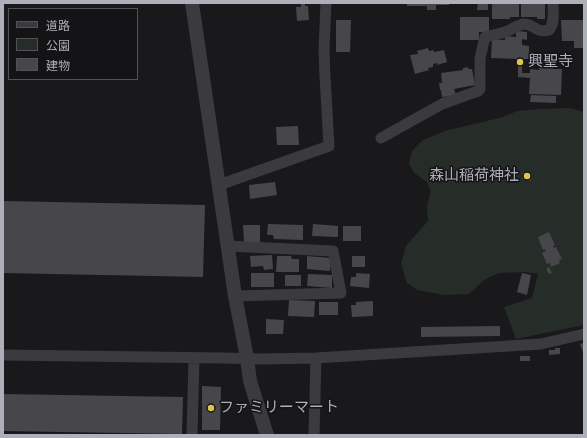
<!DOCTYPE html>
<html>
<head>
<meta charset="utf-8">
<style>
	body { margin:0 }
	#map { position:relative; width:587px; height:438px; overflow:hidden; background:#19191b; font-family:Karla,"Noto Sans JP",sans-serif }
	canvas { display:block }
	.frame { position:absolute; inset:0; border:4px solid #adafb9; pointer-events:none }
	.legend { position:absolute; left:8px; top:8px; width:130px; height:72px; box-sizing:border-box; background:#141416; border:1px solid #515257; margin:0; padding:5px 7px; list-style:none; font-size:12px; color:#adafb9 }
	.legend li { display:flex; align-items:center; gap:8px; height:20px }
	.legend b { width:20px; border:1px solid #515257 }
</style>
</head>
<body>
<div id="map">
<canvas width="587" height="438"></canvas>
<div class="frame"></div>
<ul class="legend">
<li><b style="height:5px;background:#3b3b3f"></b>道路</li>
<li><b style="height:11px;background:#262c27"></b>公園</li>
<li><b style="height:11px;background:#47464b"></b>建物</li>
</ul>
</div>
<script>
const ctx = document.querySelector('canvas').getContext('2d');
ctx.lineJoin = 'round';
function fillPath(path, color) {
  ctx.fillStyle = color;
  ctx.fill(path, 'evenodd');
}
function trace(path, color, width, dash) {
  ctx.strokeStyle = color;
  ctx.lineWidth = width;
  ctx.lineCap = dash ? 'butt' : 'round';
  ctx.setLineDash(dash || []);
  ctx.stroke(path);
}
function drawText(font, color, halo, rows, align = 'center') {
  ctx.font = font + ' Karla,"Noto Sans JP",sans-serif';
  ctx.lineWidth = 3;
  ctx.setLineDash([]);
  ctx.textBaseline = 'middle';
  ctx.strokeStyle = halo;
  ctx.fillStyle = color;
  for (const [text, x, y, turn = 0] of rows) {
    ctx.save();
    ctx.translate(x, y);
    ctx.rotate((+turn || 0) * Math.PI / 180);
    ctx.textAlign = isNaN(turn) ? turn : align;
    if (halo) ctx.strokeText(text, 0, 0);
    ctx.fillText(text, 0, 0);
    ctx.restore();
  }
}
fillPath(new Path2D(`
	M570,108L584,112V325L516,339L504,307L532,298L538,274L526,272L499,273L484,280L469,294L444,295L417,290L407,283L401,264L406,246L428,221L427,205L431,191L427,182L414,173L409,163L412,151L423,140L445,131L503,117L517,111L538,109Z`), '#262c27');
fillPath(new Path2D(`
	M407,3H449V5H436V10H427V6H407Z
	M478,3H488V10H477Z
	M492,3H519V17H510V19H492Z
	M521,3H545V19H537V17H521Z
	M301,4H305V6H308L309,20L297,21L296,7H301Z
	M460,17H489V32H479V40H460Z
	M336,20H351L350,52H336Z
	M561,20H584V48H574V41H562Z
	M516,31L527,32V40L522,39V45L529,46V59H522V73H530V69L539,70V64L553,65V69H562L561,95L529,94L530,78L518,77V59L491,58L492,40H505V36L516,37Z
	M428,48L429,51L433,50L434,52L444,50L447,62L437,65V63L433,64V67L428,68L429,70L415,74L410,55L418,54L417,51Z
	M468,67V69H472L475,85L454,89L456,95L442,97L441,90H440L439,83H442L441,73L463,70V68Z
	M531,95L556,96V103L530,102Z
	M298,126L299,145H277L276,127Z
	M523,172L532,174L531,181L522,179Z
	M275,182L277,195L250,199L249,185Z
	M3,201L205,205L203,277L3,273Z
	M268,224L303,225V240L274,239L273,235H267Z
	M313,224L338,226V237L312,236Z
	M243,225H260V242H244Z
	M343,226H361V241H343Z
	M549,232L555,245L553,246L554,248L556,247L562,259L559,260L560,263L551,267L550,263L547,264L542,253L546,251L545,249L543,250L538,237Z
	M272,255L273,269L264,270L263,266L251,267L250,256Z
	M277,256H291L292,259H299V272H276Z
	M307,256L331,258L330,271L307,269Z
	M352,256H365V267H352Z
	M549,267L552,273L549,274L546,269Z
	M251,273H274V287H251Z
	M356,273L370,274L369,288L350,286L351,277H356Z
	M522,273L531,275L527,295L517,292Z
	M308,274L332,275V288L307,286Z
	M285,275H301V286H285Z
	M289,300L315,301L314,317L288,316Z
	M373,301V316L352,317L351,305H356V302Z
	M319,302H338V315H319Z
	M266,319L284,320L283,334H266Z
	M500,326V336L421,337V327Z
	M584,343V352H583L580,344Z
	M555,348H560V354L549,355V350H555Z
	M520,356H530V361H520Z
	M202,386L221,387L220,430H202Z
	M3,394L183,397L182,434L3,431Z`), '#47464b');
trace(new Path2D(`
	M381,138L442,104L478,91L480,89V58L485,37C493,35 502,34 510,30C514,28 519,24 525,24C535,25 535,33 549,30C555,23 553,12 553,3
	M219,185L329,146L325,76L324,50L326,3
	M227,246L333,251L341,293L235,296
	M3,355L223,358L261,359L316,358L541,344L584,334
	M192,435L194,358
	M314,435L316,358`), '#3b3b3f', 11);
trace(new Path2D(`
	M192,3L235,296L247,358L250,381L267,435`), '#3b3b3f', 14);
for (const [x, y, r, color] of [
	[520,62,4,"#dec54e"],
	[527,176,4,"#dec54e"],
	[211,408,4,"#dec54e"]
]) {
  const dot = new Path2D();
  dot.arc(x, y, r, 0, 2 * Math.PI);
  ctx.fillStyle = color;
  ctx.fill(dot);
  trace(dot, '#141416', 1.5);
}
drawText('15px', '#adafb9', '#141416', [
	["興聖寺",528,62],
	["森山稲荷神社",519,176,"right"],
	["ファミリーマート",219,408]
], 'left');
</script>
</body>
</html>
